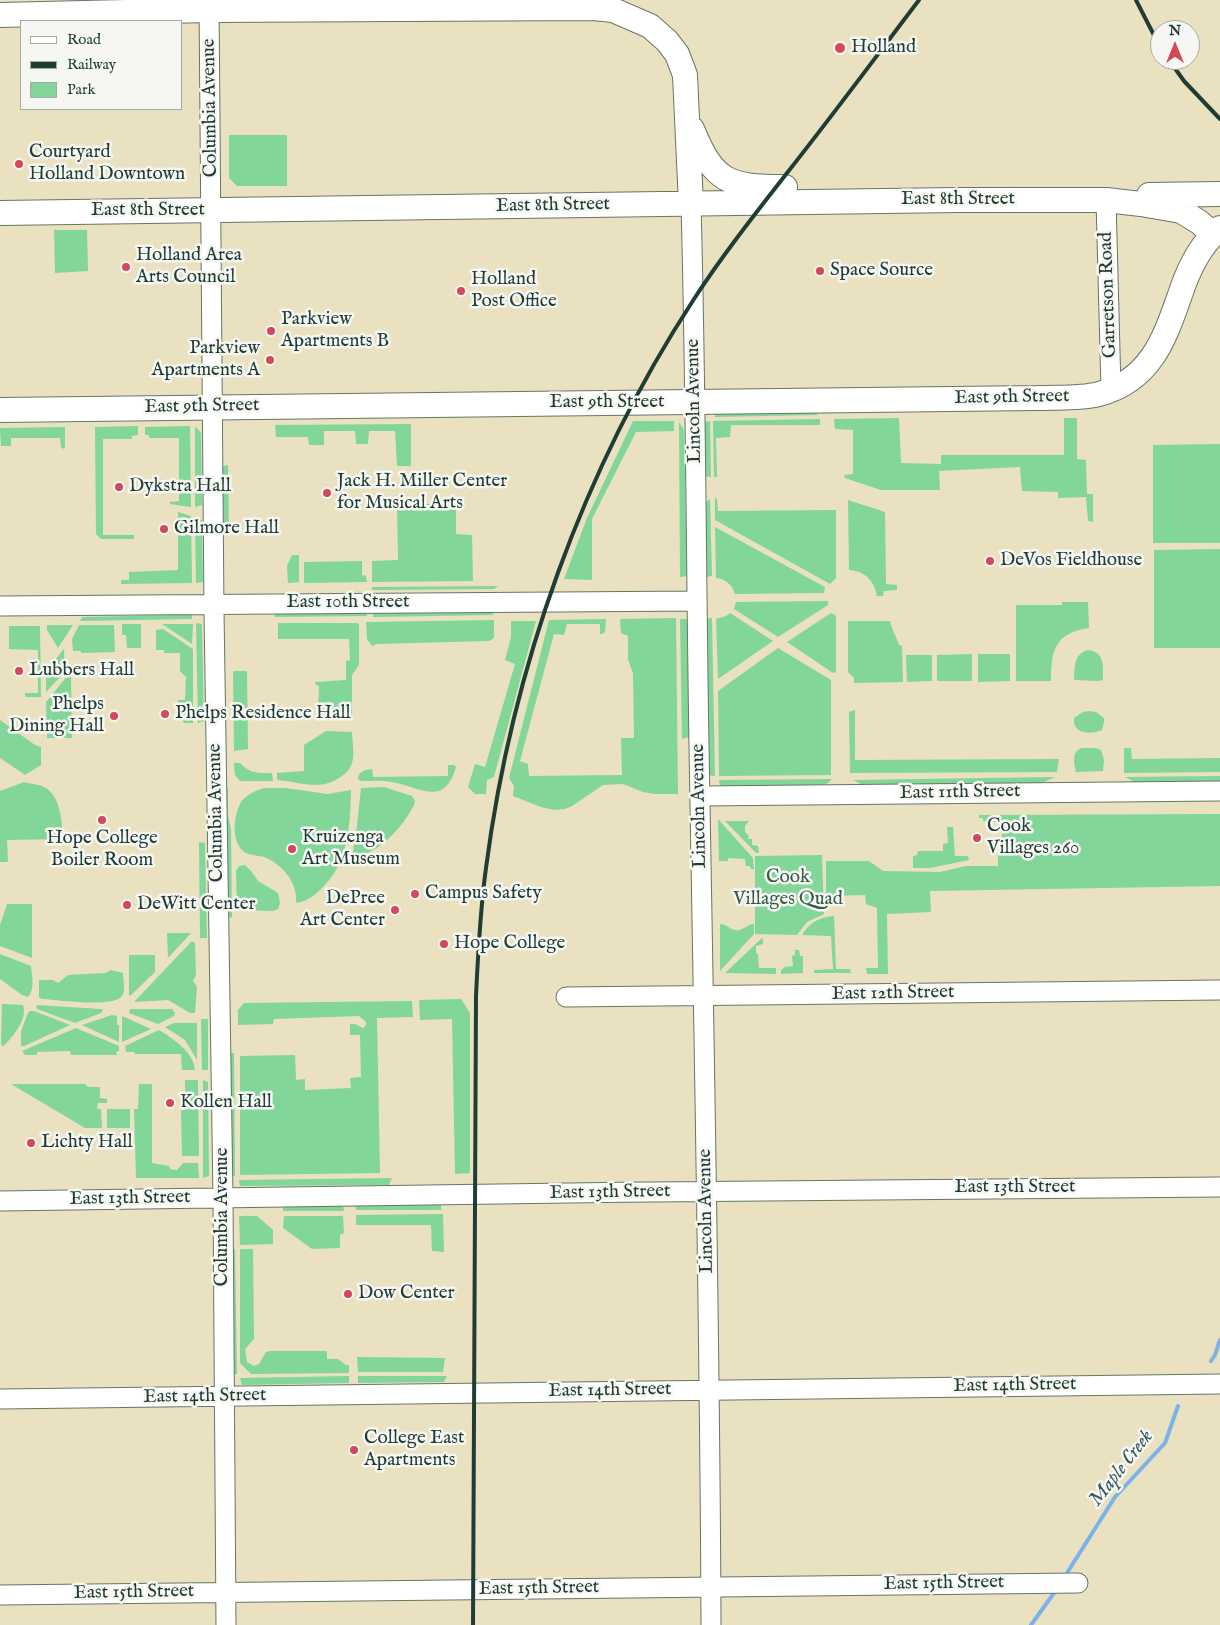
<!DOCTYPE html>
<html>
<head>
<meta charset="utf-8">
<style>
	body { margin:0 }
	#map { position:relative; width:1220px; height:1625px; overflow:hidden; background:#e9e1bf; font-family:"IM FELL English",serif }
	canvas { display:block }
	.legend { position:absolute; left:20px; top:20px; width:162px; height:90px; box-sizing:border-box; background:#f6f6f2; border:1px solid #a0aca6; margin:0; padding:6px 9px; list-style:none; font-size:15px; color:#1f3d34 }
	.legend li { display:flex; align-items:center; gap:10px; height:25px }
	.legend b { width:25px; border:1px solid #a0aca6 }
	.north { position:absolute; left:1150px; top:20px; width:50px; height:50px; box-sizing:border-box; background:#f6f6f2; border:1px solid #a0aca6; border-radius:50%; rotate:0deg; font-size:14px; font-weight:700; line-height:20px; text-align:center; color:#1f3d34 }
	.north::after { content:''; display:block; margin:auto; width:18px; height:22px; background:#d1495b; clip-path:polygon(50% 0,100% 100%,50% 72%,0 100%) }
</style>
</head>
<body>
<div id="map">
<canvas width="1220" height="1625"></canvas>
<ul class="legend">
<li><b style="height:6px;background:#fff"></b>Road</li>
<li><b style="height:6px;background:#1f3d34"></b>Railway</li>
<li><b style="height:14px;background:#82d699"></b>Park</li>
</ul>
<div class="north">N</div>
</div>
<script>
const ctx = document.querySelector('canvas').getContext('2d');
ctx.lineJoin = 'round';
function fillPath(path, color) {
  ctx.fillStyle = color;
  ctx.fill(path, 'evenodd');
}
function trace(path, color, width, dash) {
  ctx.strokeStyle = color;
  ctx.lineWidth = width;
  ctx.lineCap = dash ? 'butt' : 'round';
  ctx.setLineDash(dash || []);
  ctx.stroke(path);
}
function drawText(font, color, halo, rows, align = 'center') {
  ctx.font = font + ' "IM FELL English",serif';
  ctx.lineWidth = 5;
  ctx.setLineDash([]);
  ctx.textBaseline = 'middle';
  ctx.strokeStyle = halo;
  ctx.fillStyle = color;
  for (const [text, x, y, turn = 0] of rows) {
    ctx.save();
    ctx.translate(x, y);
    ctx.rotate((+turn || 0) * Math.PI / 180);
    ctx.textAlign = isNaN(turn) ? turn : align;
    if (halo) ctx.strokeText(text, 0, 0);
    ctx.fillText(text, 0, 0);
    ctx.restore();
  }
}
fillPath(new Path2D(`
	M229,135H287V186H237L229,178Z
	M54,230H87L88,271L55,273Z
	M808,408L818,415L715,417V409Z
	M899,418L901,463L941,464V455H1064V418H1077V459L1086,460L1087,494H1093V522L1088,521L1086,497L1058,498V492L1022,491L1020,467L939,471L940,490H881L845,478L844,475L853,474V430L835,429L834,419Z
	M820,419V425H731L730,437L716,438L717,477H714L713,421Z
	M633,421H674V431L636,432L592,519V580L564,579L587,518Z
	M710,421L711,477L703,476L704,422Z
	M679,422L684,430L687,576L680,577Z
	M411,424V466H397L395,431H369L368,444H356L355,431H324V445H309L308,437H276L275,425Z
	M138,426V435L132,436V439H103V535H134V539H101L96,534L95,427Z
	M190,426L191,507L170,504V502L179,501V438H149V435H145V427Z
	M195,426L201,433L202,505L195,507Z
	M65,427V447L63,449L61,447L60,438H11V446H1L0,428Z
	M1220,444V543H1153V445Z
	M228,465L229,534L222,531L221,467Z
	M715,497L717,499L718,511L836,510V578L830,584L715,520Z
	M710,499L712,576L706,577L704,504Z
	M848,500L885,512L886,584L897,585V590L884,591L883,596H877C874,580 865,571 849,570Z
	M397,504H456V534L472,535L473,581L372,582V561L398,560Z
	M178,512L191,516L192,583L121,584V580H129V572L178,570Z
	M195,517L202,520L203,582L196,583Z
	M715,527L825,587L824,593L735,594C732,585 726,579 716,578Z
	M1220,549V648H1154V550Z
	M292,555H299V582L288,583L287,566Z
	M362,561V575L366,576L367,582L304,583V562Z
	M498,586L494,589L372,590V587Z
	M828,601V605L778,637L734,609L736,602Z
	M1062,602H1088L1089,628C1055,633 1051,650 1051,681H1016V605H1062Z
	M366,609L367,616L275,617L274,613Z
	M192,611V619L80,621L82,617L173,615L176,612Z
	M491,612L494,615L373,617V613Z
	M730,613L773,641L718,679L716,619L726,616Z
	M831,613L836,616V672L833,673L787,642Z
	M676,618L678,794H654L643,792L623,784L603,785L572,806L565,809L554,810L541,807L513,796L514,786L509,778L549,620L606,619L605,632L602,634H600V624H567L564,635L554,634L520,761L528,764L529,776L622,775L621,738H634L633,673L628,660V636L621,633L620,619Z
	M712,618L715,776L708,775L706,619Z
	M680,619H687L689,737L682,739Z
	M494,620V638L489,641L376,644L372,646L367,639L366,622Z
	M511,621H536L494,777L487,780L486,794H475L468,787L475,764L485,767L515,664L505,660L511,637Z
	M848,621H890C892,630 896,636 899,645L902,646L903,682L854,683V678L848,672Z
	M196,623L202,624L204,721L198,723Z
	M278,623H357L359,624V665L352,675V718H325L318,713L319,686L316,685L315,682L346,680V661L350,660L349,639H278Z
	M122,624H141V648H127L126,635H122Z
	M162,624H193L192,644Z
	M47,625H73L58,648L47,630Z
	M79,625H114L115,652L81,653V651H73L72,639Z
	M9,626H40L41,697H25V693H38V650L9,649Z
	M163,629L193,649V723H184L181,716V709L178,708V700H185L186,677L180,671V653H164V650H156V630Z
	M778,648L831,680V775L719,776L718,691Z
	M64,649L65,672L46,692V671Z
	M1088,650C1105,652 1103,666 1103,680L1099,681L1074,680C1075,668 1073,654 1088,650Z
	M972,654V681H937V655Z
	M978,654H1010V681L978,682Z
	M906,655H932V681L907,682Z
	M233,671H247L248,749L234,751Z
	M68,675L71,676L72,738H47L46,702Z
	M855,710V760L1059,759L1057,772L850,773L849,712Z
	M1089,711L1096,712L1104,718V722L1102,730C1090,735 1072,734 1074,718L1083,712Z
	M0,720L35,745L41,747V765L25,775L0,758Z
	M326,731L352,732C352,740 355,755 352,763C351,768 346,773 342,776C320,792 302,782 277,780V773L304,771V745Z
	M1082,748H1096L1101,750L1104,760L1103,771L1076,772C1074,762 1071,752 1082,748Z
	M1124,748H1131L1132,759L1220,758V772L1124,773Z
	M234,763H240C250,774 258,773 272,773L273,781H240L235,775Z
	M448,765H454L456,767C444,808 421,787 392,782C382,780 371,781 361,781L358,779C358,771 366,770 372,769L373,777L448,776Z
	M1220,776V782L1137,783L1125,777Z
	M1055,777L1042,783L863,785L853,780Z
	M832,779L828,783L821,785L720,786L719,780Z
	M24,782C30,784 39,784 44,787C61,795 62,823 63,839L7,840L8,862H0V791Z
	M384,787L412,796L415,801L414,805C402,828 380,853 353,858L352,857L356,834L361,788Z
	M228,788V816L231,829L232,918L227,916L224,789Z
	M264,788H285L328,794L351,790C350,827 349,863 320,890C314,896 307,901 297,903L296,901C298,883 281,863 264,857C257,855 248,856 242,850C231,839 234,815 241,802C246,795 256,790 264,788Z
	M1220,814V886L930,891L931,912L887,914L888,974H867L866,968H878L877,908L866,904L865,895L826,896V861H869L883,871L940,872L966,866H998V851L1002,850V827L998,826V822L983,821V818H979V815Z
	M718,819L753,858L754,869H751L750,866H746L745,859L728,858V861H719Z
	M725,821H749L745,826V832L749,836L748,839H752V845L758,846L759,853H756Z
	M947,827H953L955,856H968L969,860L930,868H913V856L917,855L918,851H943V844L948,843Z
	M199,842L205,843L207,938H200Z
	M822,855L824,914L807,922L797,935L755,934V856Z
	M245,865L251,871L258,881L278,893L280,903L278,909L273,911L237,910L236,871L239,866Z
	M7,904H32V958L0,946V925Z
	M834,916L836,969H850L851,973H814V970L833,969L831,936L803,935V933C811,922 820,917 834,916Z
	M720,924C727,924 729,929 735,930C742,932 747,924 754,924V934L720,971Z
	M167,933H191L168,958Z
	M763,938V944L756,946V953L758,954L759,968H776V974L725,973L761,939Z
	M192,941L195,943L196,975L193,981L197,987L195,1013H190L168,1000L134,1002Z
	M795,950H799L800,956H803V973L781,974V970L785,967L793,966L792,956L795,955Z
	M0,954L31,966C32,976 35,990 28,997L22,995L0,979Z
	M129,955H155V972L131,995H129Z
	M111,970L123,973C123,979 126,991 122,996C113,1008 58,1000 42,999L39,997V980H53L58,983L68,975L105,973Z
	M461,999L470,1013V1173L455,1174L452,1019L420,1020L419,1000Z
	M412,1001L413,1017L377,1018L380,1173L240,1175V1056L295,1055L296,1080L305,1079V1090L351,1088L350,1078L361,1077L360,1035H350V1024H355L363,1028L366,1025V1022L359,1016L274,1019L273,1024L238,1025V1010L244,1003Z
	M2,1004L23,1005C28,1019 13,1036 4,1046L1,1045Z
	M37,1005L101,1009L103,1010L101,1013L75,1023L37,1009L36,1007Z
	M130,1009H172L175,1013L174,1016L158,1024L129,1013Z
	M30,1011H34L70,1025L24,1046H21V1031L28,1013Z
	M112,1015L117,1016V1025H119V1042L82,1025Z
	M122,1016L151,1029L122,1042Z
	M201,1019H208V1070H202Z
	M174,1023H197V1060L185,1040L165,1027Z
	M76,1028L119,1046V1051L116,1052L117,1055H71L70,1051L37,1052V1055H25L22,1051Z
	M159,1030C172,1038 194,1052 195,1070H182L181,1054H135L134,1052H126L125,1046Z
	M234,1053L235,1176L228,1175L227,1054Z
	M185,1080H198L199,1156H182L181,1110H185Z
	M203,1080L208,1082L209,1176L203,1178Z
	M11,1084H85L88,1087H100V1098L107,1099V1103H98L97,1109H101L102,1128H85Z
	M139,1084H152V1163L169,1166L170,1169L177,1170L183,1163H198L199,1178H136L134,1109H138Z
	M107,1109H130V1128H107Z
	M392,1178L389,1185L240,1186L239,1180Z
	M355,1204H441V1210H356Z
	M283,1205H343L344,1211H283Z
	M443,1214L444,1252L432,1251L431,1225H356V1215Z
	M239,1216H257L273,1230V1244L240,1245Z
	M284,1216H343L344,1233L340,1235V1248L312,1249L283,1228Z
	M228,1249H235L237,1374H230Z
	M240,1249H253L254,1339L245,1349L247,1362L254,1366L259,1364L266,1352L270,1351H327V1359H338L346,1365H349V1373L251,1374L240,1363Z
	M357,1357H358L445,1358L443,1372H358Z
	M349,1376V1383L242,1385L240,1378Z
	M358,1376H447L444,1382L358,1383Z`), '#82d699');
trace(new Path2D(`
	M1211,1361L1215,1355L1220,1340
	M1067,1573L1115,1497L1165,1443L1178,1406
	M1031,1625L1054,1593`), '#7cb2ea', 4);
const minor = new Path2D(`
	M209,0L214,611L223,1197L226,1625
	M1106,200L1111,389
	M691,204C696,385 696,566 699,746C704,1039 710,1332 711,1625
	M0,606L697,601
	M700,796L1220,791
	M566,997L1220,990
	M0,1201C407,1194 813,1190 1220,1187
	M0,1399L1220,1384
	M0,1595L1078,1583`);
const major = new Path2D(`
	M0,15L210,10L594,8L613,10L650,26L667,41L677,54L685,75L691,204
	M692,129C714,183 729,187 785,187
	M1149,195L1220,194
	M0,213L957,200H1106L1141,204L1181,211L1199,222L1213,234
	M0,410L1038,398C1058,397 1080,399 1099,394C1152,380 1165,337 1181,292C1189,268 1200,245 1220,228`);
trace(minor, '#667665', 21);
trace(major, '#667665', 26);
trace(minor, '#fff', 19);
trace(major, '#fff', 24);
trace(new Path2D(`
	M1136,0L1160,47
	M1169,60L1184,81L1220,119
	M473,1625L476,996C478,953 480,911 486,868C512,668 583,469 694,299C722,256 755,214 787,173C832,116 875,58 919,0`), '#1f3d34', 4);
for (const [x, y, r, color] of [
	[840,48,6,"#d1495b"],
	[19,164,5,"#d1495b"],
	[126,267,5,"#d1495b"],
	[820,271,5,"#d1495b"],
	[461,291,5,"#d1495b"],
	[271,331,5,"#d1495b"],
	[270,360,5,"#d1495b"],
	[119,487,5,"#d1495b"],
	[327,493,5,"#d1495b"],
	[164,529,5,"#d1495b"],
	[990,561,5,"#d1495b"],
	[19,671,5,"#d1495b"],
	[165,714,5,"#d1495b"],
	[114,716,5,"#d1495b"],
	[102,820,5,"#d1495b"],
	[977,838,5,"#d1495b"],
	[292,849,5,"#d1495b"],
	[415,894,5,"#d1495b"],
	[127,905,5,"#d1495b"],
	[395,910,5,"#d1495b"],
	[444,944,5,"#d1495b"],
	[170,1103,5,"#d1495b"],
	[31,1143,5,"#d1495b"],
	[348,1294,5,"#d1495b"],
	[354,1450,5,"#d1495b"]
]) {
  const dot = new Path2D();
  dot.arc(x, y, r, 0, 2 * Math.PI);
  ctx.fillStyle = color;
  ctx.fill(dot);
  trace(dot, '#f6f6f2', 2);
}
drawText('19px', '#1f3d34', '#f6f6f2', [
	["Holland",851,48],
	["Courtyard",29,153],
	["Holland Downtown",29,175],
	["Holland Area",136,256],
	["Arts Council",136,278],
	["Space Source",830,271],
	["Holland",471,280],
	["Post Office",471,302],
	["Parkview",281,320],
	["Apartments B",281,342],
	["Parkview",260,349,"right"],
	["Apartments A",260,371,"right"],
	["Jack H. Miller Center",337,482],
	["for Musical Arts",337,504],
	["Dykstra Hall",129,487],
	["Gilmore Hall",174,529],
	["DeVos Fieldhouse",1000,561],
	["Lubbers Hall",29,671],
	["Phelps",104,705,"right"],
	["Dining Hall",104,727,"right"],
	["Phelps Residence Hall",175,714],
	["Cook",987,827],
	["Villages 260",987,849],
	["Kruizenga",302,838],
	["Art Museum",302,860],
	["Hope College",102,839,"center"],
	["Boiler Room",102,861,"center"],
	["Campus Safety",425,894],
	["DePree",385,899,"right"],
	["Art Center",385,921,"right"],
	["DeWitt Center",137,905],
	["Hope College",454,944],
	["Kollen Hall",180,1103],
	["Lichty Hall",41,1143],
	["Dow Center",358,1294],
	["College East",364,1439],
	["Apartments",364,1461]
], 'left');
drawText('19px', '#1f3d34', '#f6f6f2', [
	["Columbia Avenue",211,108,-91],
	["East 8th Street",958,200],
	["East 8th Street",553,206,-1],
	["East 8th Street",148,211],
	["Garretson Road",1109,295,-92],
	["East 9th Street",1012,398,-1],
	["Lincoln Avenue",695,401,-91],
	["East 9th Street",607,403],
	["East 9th Street",202,407,-1],
	["East 10th Street",348,603],
	["East 11th Street",960,793,-1],
	["Lincoln Avenue",700,806,-91],
	["Columbia Avenue",217,813,-91],
	["East 12th Street",893,994,-1],
	["East 13th Street",1015,1188],
	["East 13th Street",610,1193,-1],
	["East 13th Street",130,1199,-1],
	["Lincoln Avenue",707,1211,-91],
	["Columbia Avenue",223,1217,-90],
	["East 14th Street",1015,1386,-1],
	["East 14th Street",610,1391,-1],
	["East 14th Street",205,1397,-1],
	["East 15th Street",944,1584,-1],
	["East 15th Street",539,1589,-1],
	["East 15th Street",134,1593,-1]
]);
drawText('19px', '#335c48', '#f6f6f2', [
	["Cook",788,878],
	["Villages Quad",788,900]
]);
drawText('italic 20px', '#365a62', '#f6f6f2', [
	["Maple Creek",1122,1469,-52]
]);
</script>
</body>
</html>
